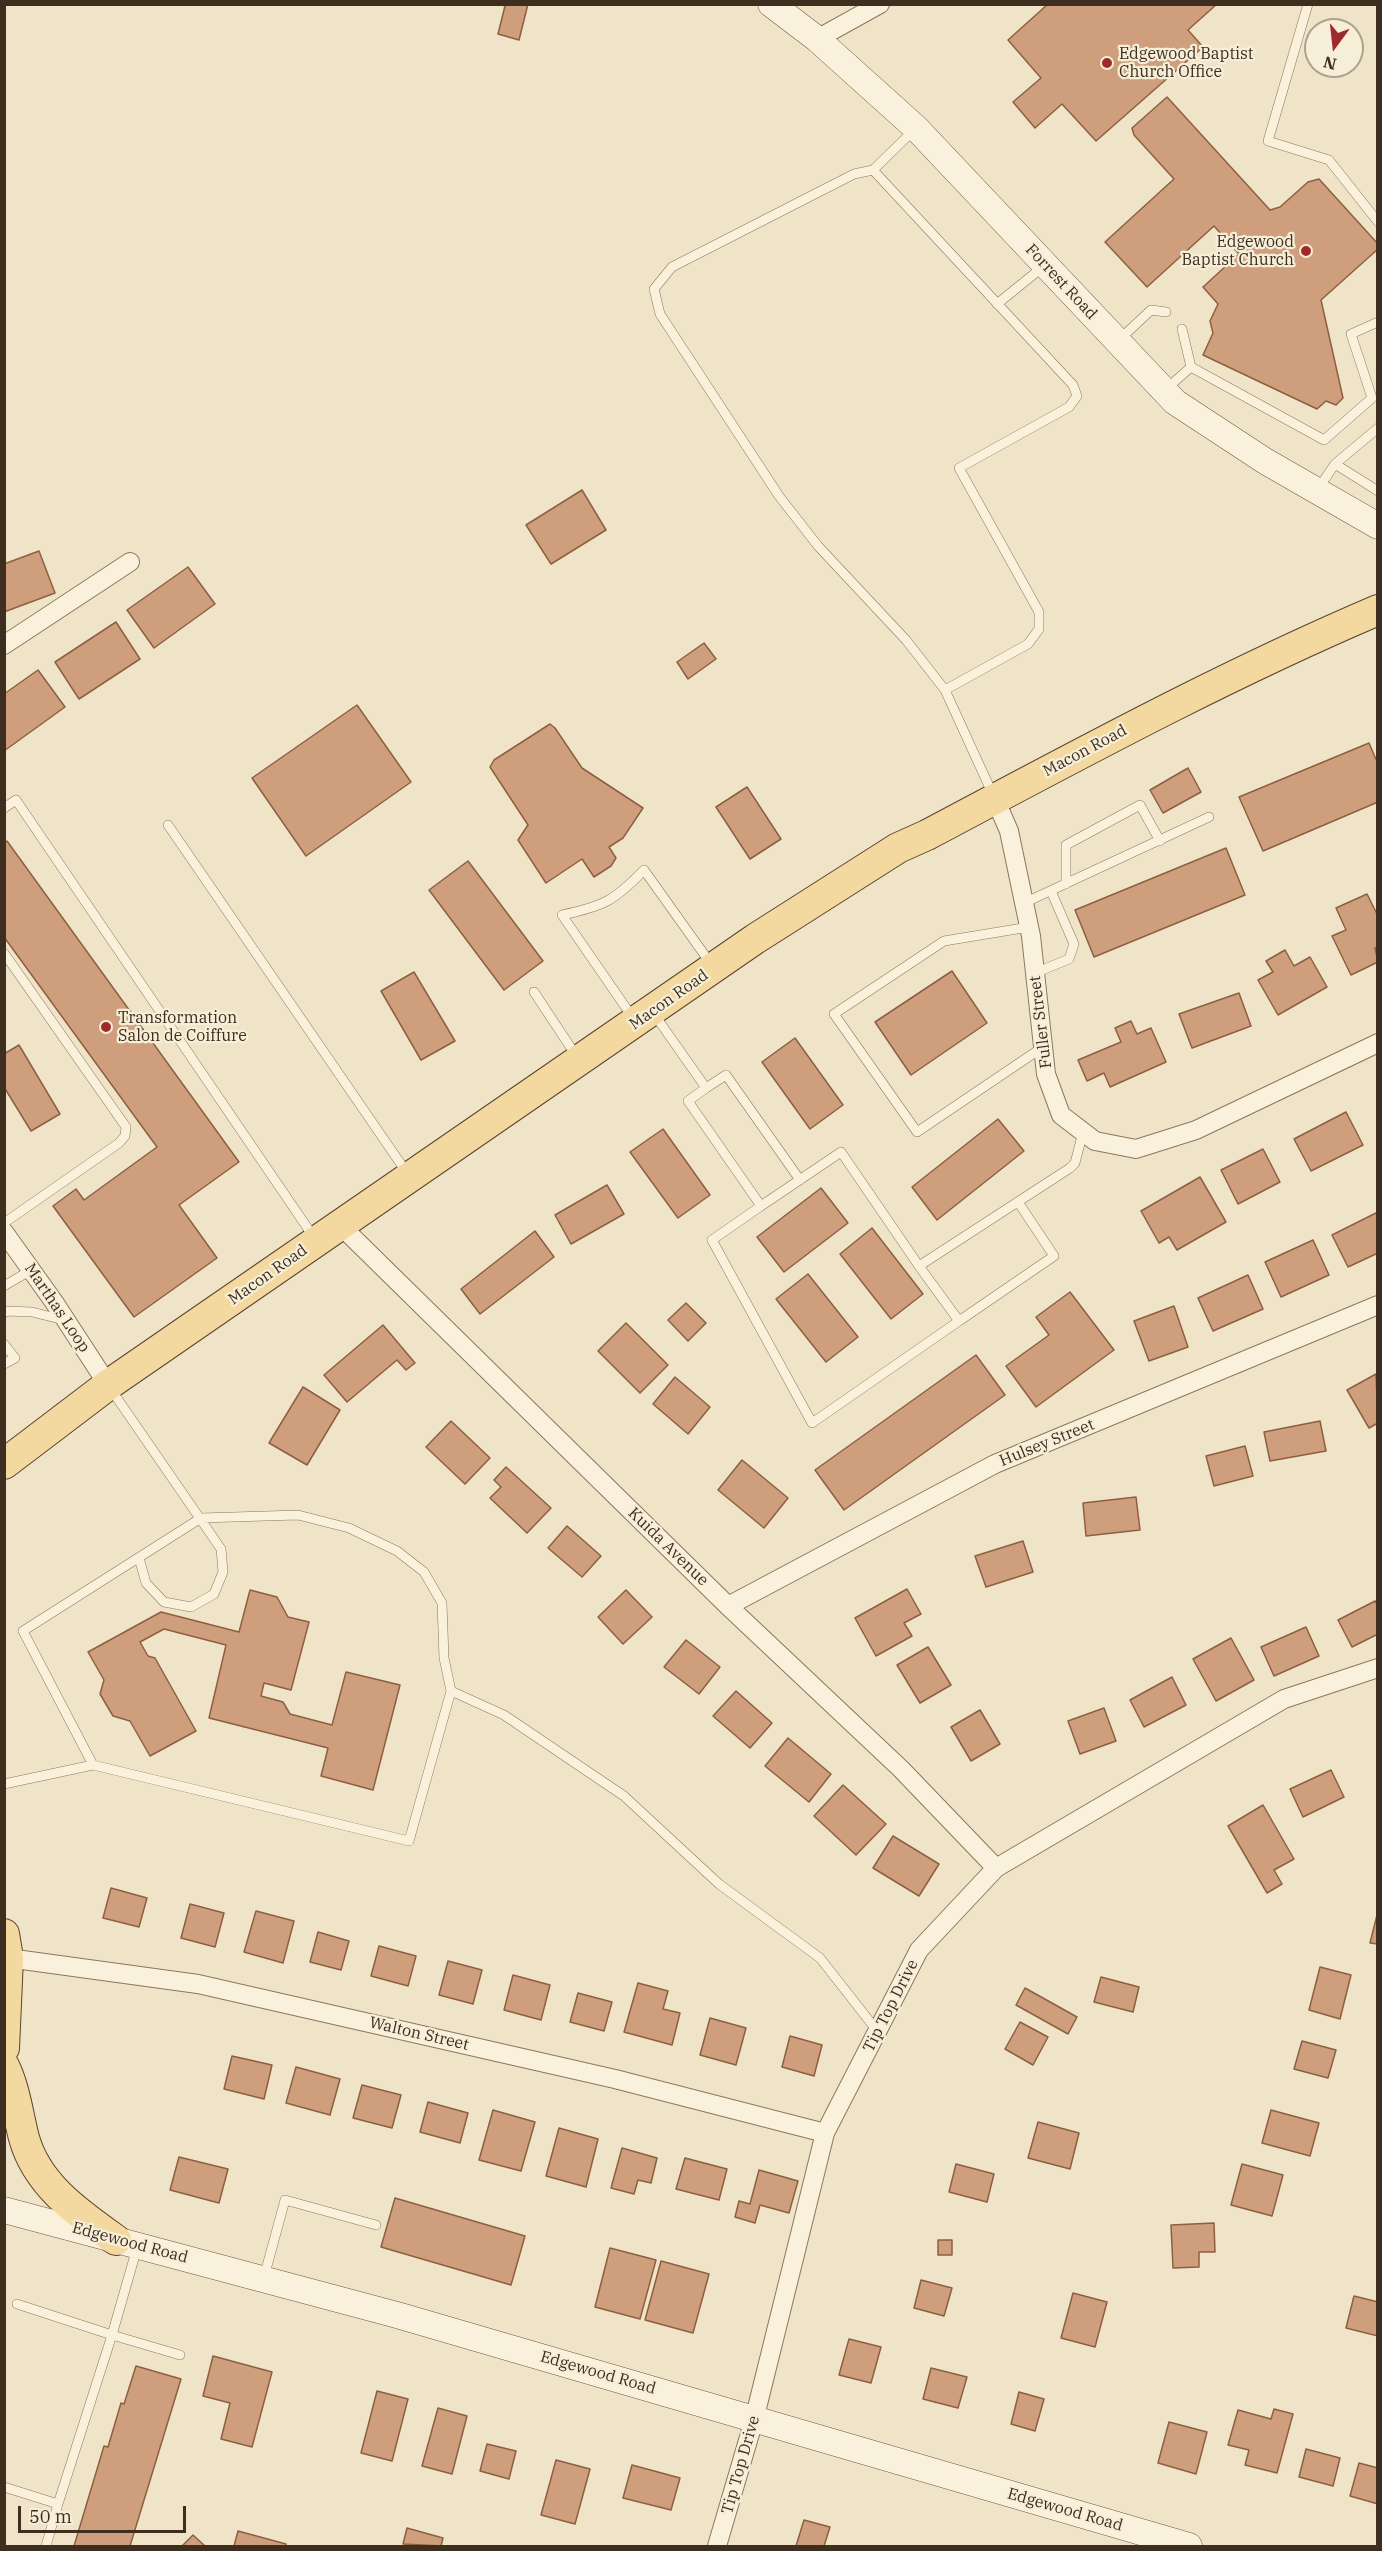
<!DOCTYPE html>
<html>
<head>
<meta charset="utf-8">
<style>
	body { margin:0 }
	#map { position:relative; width:1382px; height:2551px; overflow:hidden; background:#f0e4c8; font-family:"IBM Plex Serif",serif }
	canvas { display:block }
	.frame { position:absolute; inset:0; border:6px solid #3d2e20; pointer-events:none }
	.north { position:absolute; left:1304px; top:18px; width:60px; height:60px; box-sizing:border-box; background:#f7eed8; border:2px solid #ada18e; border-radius:50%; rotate:195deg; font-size:16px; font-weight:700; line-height:24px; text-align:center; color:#3d2e20 }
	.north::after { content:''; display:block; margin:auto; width:21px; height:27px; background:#9e2a2b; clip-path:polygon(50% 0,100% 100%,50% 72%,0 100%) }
	.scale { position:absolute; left:18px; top:2506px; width:168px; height:27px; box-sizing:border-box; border:3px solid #3d2e20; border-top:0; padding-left:8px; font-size:18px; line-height:21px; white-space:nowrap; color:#3d2e20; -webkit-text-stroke:4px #f7eed8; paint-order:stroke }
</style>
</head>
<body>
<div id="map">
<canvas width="1382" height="2551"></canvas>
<div class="frame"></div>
<div class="north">N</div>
<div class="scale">50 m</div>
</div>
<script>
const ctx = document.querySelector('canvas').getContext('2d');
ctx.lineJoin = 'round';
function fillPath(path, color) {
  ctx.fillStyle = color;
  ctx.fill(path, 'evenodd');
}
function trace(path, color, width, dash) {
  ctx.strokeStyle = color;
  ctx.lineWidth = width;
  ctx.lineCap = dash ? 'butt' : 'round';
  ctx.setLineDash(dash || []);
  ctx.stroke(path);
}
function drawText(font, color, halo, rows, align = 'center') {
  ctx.font = font + ' "IBM Plex Serif",serif';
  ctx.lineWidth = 4.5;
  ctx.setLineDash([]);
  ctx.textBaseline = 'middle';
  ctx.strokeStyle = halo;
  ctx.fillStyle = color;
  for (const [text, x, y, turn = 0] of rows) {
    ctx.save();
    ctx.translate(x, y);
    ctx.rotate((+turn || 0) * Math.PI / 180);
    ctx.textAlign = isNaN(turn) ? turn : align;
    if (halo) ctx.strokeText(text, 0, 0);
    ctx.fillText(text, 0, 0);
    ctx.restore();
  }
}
const building = new Path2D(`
	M500,4H528L519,40L498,34L505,6Z
	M1048,4H1217L1188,30L1203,47L1096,141L1062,104L1035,128L1013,102L1041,78L1008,40Z
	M1167,97L1270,210L1280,207L1308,182L1319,179L1378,244V249L1321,300L1343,398L1336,405L1326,401L1317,409L1203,355L1213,333L1210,321L1218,304L1203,287L1239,254L1214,226L1147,287L1105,242L1174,179L1134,135L1132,128Z
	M582,490L606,530L551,564L526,525Z
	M39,551L55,593L4,612V564Z
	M188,567L215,604L154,648L127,610Z
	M116,622L140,659L79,699L55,662Z
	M704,643L716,659L688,679L677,662Z
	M38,670L65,707L4,751V694Z
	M357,705L411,782L306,856L252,778Z
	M550,724L555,728L582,768L643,808L623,838L609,847L616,858L611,866L594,877L582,859L546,883L518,840L528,825L490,767L494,760Z
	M1369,743L1378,764V802L1263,851L1239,797Z
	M1188,768L1201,792L1163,813L1150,790Z
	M747,787L781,839L750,859L716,807Z
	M7,841L239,1162L179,1205L217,1258L134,1317L53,1206L76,1189L84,1200L157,1147L4,937V843Z
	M1226,848L1245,895L1094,957L1075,910Z
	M468,861L543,961L504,990L429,890Z
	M1367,894L1378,916V947L1375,948L1378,962L1351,975L1332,936L1346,930L1336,908Z
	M1285,950L1294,966L1310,957L1327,987L1278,1015L1258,980L1273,972L1266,961Z
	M952,971L987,1023L911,1075L875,1022Z
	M414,972L455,1041L421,1060L381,991Z
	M1239,993L1251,1026L1192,1048L1179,1014Z
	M1131,1021L1137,1034L1151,1028L1166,1062L1110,1087L1104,1073L1087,1081L1078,1060L1121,1042L1115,1028Z
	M795,1038L843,1105L810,1129L762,1062Z
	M19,1045L60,1114L31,1131L4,1087V1054Z
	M1346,1112L1363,1145L1311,1171L1294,1139Z
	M998,1119L1024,1151L937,1220L912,1187Z
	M663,1129L710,1195L678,1218L630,1152Z
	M1263,1149L1280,1182L1238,1204L1221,1170Z
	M1200,1177L1226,1222L1177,1250L1169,1237L1159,1243L1141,1211Z
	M607,1185L624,1214L571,1244L555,1215Z
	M821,1188L848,1223L784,1272L757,1237Z
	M1378,1212V1253L1348,1267L1332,1235Z
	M872,1228L923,1294L891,1319L840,1254Z
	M535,1231L554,1257L480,1314L461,1289Z
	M1313,1240L1329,1275L1281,1297L1265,1262Z
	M808,1274L858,1337L826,1362L776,1299Z
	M1248,1275L1263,1309L1213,1331L1198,1298Z
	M1070,1292L1114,1350L1036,1407L1006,1366L1049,1335L1036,1317Z
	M686,1303L706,1323L688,1341L668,1320Z
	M1174,1306L1188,1347L1149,1361L1134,1321Z
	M626,1323L668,1365L640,1393L598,1351Z
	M383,1325L415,1363L406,1370L397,1360L347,1402L324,1375Z
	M976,1355L1005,1395L844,1510L815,1470Z
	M1376,1374L1378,1423L1369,1428L1347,1390Z
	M675,1377L710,1407L688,1434L653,1404Z
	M303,1387L340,1410L307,1465L269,1443Z
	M451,1421L490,1458L465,1484L426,1447Z
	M1320,1421L1326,1451L1270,1461L1264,1432Z
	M1245,1446L1253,1476L1214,1486L1206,1456Z
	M742,1460L788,1498L764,1528L718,1490Z
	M506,1467L551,1508L527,1533L490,1498L501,1487L494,1480Z
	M1136,1497L1140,1530L1086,1536L1083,1503Z
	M567,1526L601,1556L582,1577L548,1548Z
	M1023,1541L1033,1572L986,1587L975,1556Z
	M907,1589L921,1614L904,1623L912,1636L876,1656L855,1618Z
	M250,1590L277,1597L288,1617L309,1622L291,1690L264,1683L261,1696L283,1702L290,1714L332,1725L346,1672L400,1685L373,1790L321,1776L328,1748L209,1718L226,1645L164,1629L140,1642L148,1656L155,1658L196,1731L150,1756L130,1721L113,1716L100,1694L104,1680L88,1652L161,1612L239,1632Z
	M626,1590L652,1617L623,1644L598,1617Z
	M1375,1601L1378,1606V1634L1352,1647L1338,1620Z
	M1306,1627L1319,1656L1274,1676L1261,1647Z
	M1231,1638L1254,1680L1216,1701L1193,1659Z
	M686,1640L720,1667L699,1694L664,1667Z
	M928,1647L951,1685L920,1703L897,1665Z
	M1172,1677L1186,1705L1144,1727L1130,1700Z
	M736,1691L772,1723L750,1748L713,1716Z
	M1104,1708L1116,1741L1080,1754L1068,1721Z
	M980,1710L1000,1744L971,1761L951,1727Z
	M788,1738L831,1774L809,1802L765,1766Z
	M1331,1770L1344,1797L1303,1817L1290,1789Z
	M843,1785L886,1824L856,1855L814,1816Z
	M1263,1805L1294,1859L1274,1870L1282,1884L1267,1893L1228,1826Z
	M893,1836L939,1864L919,1896L873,1868Z
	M111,1888L147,1898L139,1927L103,1918Z
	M190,1904L224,1913L215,1947L181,1938Z
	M256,1911L294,1921L283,1963L244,1952Z
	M1378,1911V1944L1370,1943Z
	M318,1932L349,1941L341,1970L310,1962Z
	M379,1946L416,1956L408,1986L371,1976Z
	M448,1961L482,1970L473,2004L439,1995Z
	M1320,1967L1351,1975L1340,2019L1309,2010Z
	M513,1975L550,1985L541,2020L504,2010Z
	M1101,1977L1139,1987L1133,2012L1094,2002Z
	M638,1983L668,1991L663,2009L680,2013L672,2045L624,2032Z
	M1025,1988L1077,2017L1068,2034L1016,2005Z
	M578,1993L612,2002L604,2031L570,2022Z
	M710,2018L746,2028L736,2065L700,2055Z
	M1020,2022L1048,2037L1033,2065L1005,2049Z
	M790,2036L822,2045L814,2076L782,2067Z
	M1302,2041L1336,2050L1328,2078L1294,2069Z
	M232,2056L272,2065L264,2099L224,2089Z
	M296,2067L340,2079L330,2115L286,2103Z
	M362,2085L401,2095L392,2128L353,2118Z
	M428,2102L468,2113L460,2143L420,2132Z
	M493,2110L535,2122L521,2171L479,2160Z
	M1271,2110L1319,2123L1310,2156L1262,2143Z
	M1038,2122L1079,2133L1070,2169L1028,2158Z
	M559,2128L598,2139L586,2187L546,2176Z
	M622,2148L657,2158L651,2183L638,2180L634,2194L611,2188Z
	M179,2157L228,2169L219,2203L170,2190Z
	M685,2158L727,2169L719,2200L676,2189Z
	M956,2164L994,2174L987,2202L949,2192Z
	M1242,2164L1283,2175L1272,2216L1231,2205Z
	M759,2170L798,2181L789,2213L760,2205L755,2223L735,2217L739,2201L750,2204Z
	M395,2198L525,2236L511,2285L381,2247Z
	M1214,2223L1215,2252H1199V2267L1173,2268L1171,2225Z
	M938,2240H952V2255H938Z
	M610,2248L656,2260L640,2319L595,2307Z
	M661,2261L709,2274L693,2333L645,2320Z
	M921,2280L952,2288L944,2316L914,2308Z
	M1073,2293L1107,2302L1095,2347L1061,2338Z
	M1354,2296L1378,2302V2336L1346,2328Z
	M849,2339L881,2347L871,2383L839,2375Z
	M213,2356L272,2372L252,2447L221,2439L230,2403L203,2396Z
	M136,2366L181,2379L130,2546H74L104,2446L108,2447L121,2403L124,2404Z
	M931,2368L967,2377L958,2408L923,2399Z
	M377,2391L408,2399L392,2461L361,2453Z
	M1019,2392L1044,2399L1035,2431L1011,2424Z
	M438,2408L467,2416L452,2474L422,2466Z
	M1274,2409L1293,2414L1277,2473L1245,2465L1249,2450L1228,2445L1238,2410L1271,2419Z
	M1169,2422L1207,2432L1196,2474L1158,2463Z
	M487,2444L516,2451L509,2479L480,2471Z
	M1306,2449L1340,2458L1333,2486L1299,2477Z
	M556,2460L590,2469L575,2524L541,2515Z
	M1359,2463L1378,2468V2504L1350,2496Z
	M632,2465L680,2478L671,2510L623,2498Z
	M804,2520L830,2527L824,2546H796Z
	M407,2528L443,2538L441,2546L403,2544Z
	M238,2531L286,2544V2546H234Z
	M193,2535L205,2546H182Z`);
fillPath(building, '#cf9f7d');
trace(building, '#8d5f41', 1.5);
const lane = new Path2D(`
	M1308,4L1268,141L1329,160L1378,222
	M914,130L873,170L854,174L672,267L654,289L660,314L779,496L818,546L906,640L945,690L994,797
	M873,170L1073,385L1077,396L1069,407L959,468L1039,612V629L1028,644L945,690
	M997,304L1044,266
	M1182,329L1191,367
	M1118,341L1151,310L1166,312
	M1165,390L1191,367L1324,440L1372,398L1351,334L1378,322
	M1335,464L1378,428
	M1318,489L1335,464L1378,491
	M4,808L16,800L315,1239
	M168,825L407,1173
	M1066,884V845L1140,805L1160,841
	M1024,903L1209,817
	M1029,927L944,941L834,1014L917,1132L1043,1047
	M4,953L126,1127L125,1136L119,1143L4,1223
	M1035,973L1069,959L1074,944L1051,891
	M534,992L577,1057
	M654,1014L706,1088L688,1101L761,1206L712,1240L812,1423L959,1321L919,1266L1070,1168L1075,1163L1083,1132
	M633,1018L562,915C604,906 614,901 644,870L711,964
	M706,1088L726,1075L800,1180
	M761,1206L841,1152L919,1266
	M4,1286L31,1270
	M4,1313L7,1311L32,1312L64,1320
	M959,1321L1054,1256L1018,1202
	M4,1344L15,1358L4,1364
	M110,1388L221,1549L223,1572L214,1594L191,1607L164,1602L146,1583L139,1558
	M451,1691L504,1715L624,1796L719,1884L820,1958L878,2032
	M4,1784L93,1765L409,1841L451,1691L444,1658L442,1603L424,1572L397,1551L349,1528L298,1515L201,1518L23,1631L93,1765
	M264,2277L285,2200L376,2225
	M17,2304L112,2335L137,2248
	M4,2487L58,2504L46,2546
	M58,2504L112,2335L180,2355`);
const street = new Path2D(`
	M817,39L880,4
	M4,645L130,562
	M995,799L1009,831L1031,936L1046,1074L1061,1115L1095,1141L1136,1149L1196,1130L1378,1043
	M340,1225L728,1606L901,1769L996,1868
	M4,1232L54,1302L108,1385
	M728,1606L995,1464L1378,1305
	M8,1958L198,1984L615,2079L825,2133
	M717,2546L754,2420L825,2133L919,1950L996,1868L1284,1699L1378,1668`);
const secondary = new Path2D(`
	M771,4L817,39L916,128L1175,402L1265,461L1378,526
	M4,2210L397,2315L1189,2546`);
const primary = new Path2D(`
	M4,1464L108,1385L755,939L898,848L927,835C1076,756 1223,676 1378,610
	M4,1934L8,1958L4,2048
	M4,2066C15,2088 18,2115 24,2138C37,2185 78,2213 116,2240`);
trace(lane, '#8d765c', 10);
trace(street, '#8d765c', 20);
trace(secondary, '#6f573f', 27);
trace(primary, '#5b4430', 32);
trace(lane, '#faf1dc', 9);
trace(street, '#faf1dc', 18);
trace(secondary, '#faf1dc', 26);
trace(primary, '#f3d9a0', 30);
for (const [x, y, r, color] of [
	[1107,63,6,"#9e2a2b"],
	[1306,251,6,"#9e2a2b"],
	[106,1027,6,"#9e2a2b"]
]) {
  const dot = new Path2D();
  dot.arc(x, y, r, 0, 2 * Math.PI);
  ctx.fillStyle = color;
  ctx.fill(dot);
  trace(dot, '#f7eed8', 2);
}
drawText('16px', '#3d2e20', '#f7eed8', [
	["Edgewood Baptist",1119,54],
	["Church Office",1119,72],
	["Edgewood",1294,242,"right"],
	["Baptist Church",1294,260,"right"],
	["Transformation",118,1018],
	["Salon de Coiffure",118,1036]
], 'left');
drawText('16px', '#3d2e20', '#f7eed8', [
	["Forrest Road",1061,282,47],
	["Macon Road",1085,751,-28],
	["Macon Road",669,1000,-35],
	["Fuller Street",1041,1022,-97],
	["Macon Road",268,1275,-35],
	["Marthas Loop",57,1308,56],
	["Hulsey Street",1047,1443,-22],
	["Kuida Avenue",668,1547,44],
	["Tip Top Drive",891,2006,-63],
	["Walton Street",419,2034,13],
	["Edgewood Road",130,2243,15],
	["Edgewood Road",598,2373,16],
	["Tip Top Drive",741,2465,-74],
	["Edgewood Road",1065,2510,16]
]);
</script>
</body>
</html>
